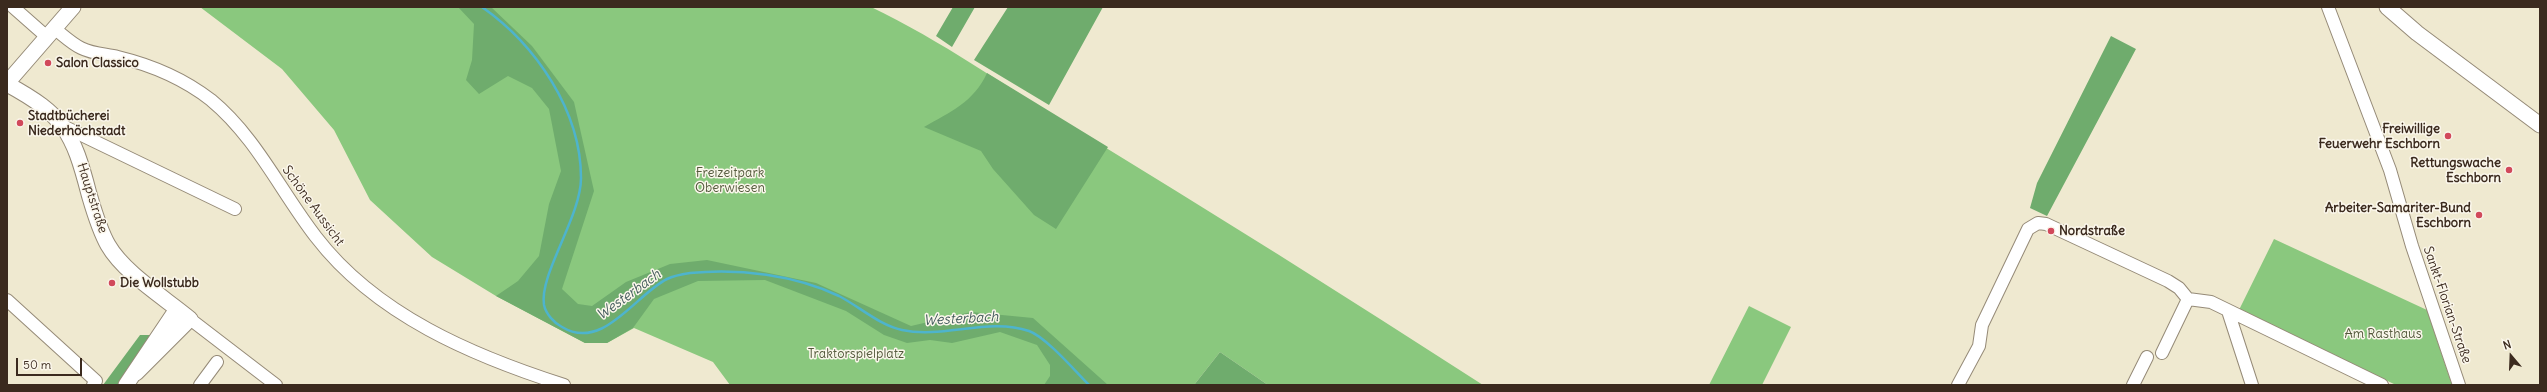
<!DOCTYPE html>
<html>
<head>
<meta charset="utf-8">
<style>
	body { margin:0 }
	#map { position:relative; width:2547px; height:392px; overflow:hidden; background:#efe9d0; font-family:Delius,sans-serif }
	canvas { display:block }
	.frame { position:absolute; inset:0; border:8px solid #3b2a1e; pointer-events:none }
	.north { position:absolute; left:2491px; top:336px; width:40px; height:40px; -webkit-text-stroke:3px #fbf7ec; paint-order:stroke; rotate:341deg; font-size:11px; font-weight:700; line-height:16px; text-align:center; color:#3b2a1e }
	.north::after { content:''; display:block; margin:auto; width:14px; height:18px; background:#3b2a1e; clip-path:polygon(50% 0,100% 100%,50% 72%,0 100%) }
	.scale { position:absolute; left:16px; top:358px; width:66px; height:18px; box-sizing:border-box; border:2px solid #3b2a1e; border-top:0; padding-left:5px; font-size:12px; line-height:14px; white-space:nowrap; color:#3b2a1e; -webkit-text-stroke:3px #fbf7ec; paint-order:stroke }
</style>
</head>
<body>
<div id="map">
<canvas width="2547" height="392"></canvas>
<div class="frame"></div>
<div class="north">N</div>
<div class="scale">50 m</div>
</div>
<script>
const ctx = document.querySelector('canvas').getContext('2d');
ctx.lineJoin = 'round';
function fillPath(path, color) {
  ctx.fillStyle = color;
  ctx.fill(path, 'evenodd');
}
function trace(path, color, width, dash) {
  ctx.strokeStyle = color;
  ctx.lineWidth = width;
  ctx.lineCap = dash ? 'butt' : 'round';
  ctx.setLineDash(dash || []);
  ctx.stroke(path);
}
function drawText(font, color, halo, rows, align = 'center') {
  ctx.font = font + ' Delius,sans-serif';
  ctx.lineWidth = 3;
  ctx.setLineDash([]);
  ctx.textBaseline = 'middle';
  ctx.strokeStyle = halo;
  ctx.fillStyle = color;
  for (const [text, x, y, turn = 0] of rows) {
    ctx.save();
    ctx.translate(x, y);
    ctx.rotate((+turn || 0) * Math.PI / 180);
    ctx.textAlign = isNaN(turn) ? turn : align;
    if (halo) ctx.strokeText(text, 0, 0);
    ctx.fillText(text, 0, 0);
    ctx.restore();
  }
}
fillPath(new Path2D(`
	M200,7H871C942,41 1005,86 1072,127C1210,211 1347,297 1483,385H1268L1220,352L1194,385H730L713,362L634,328L607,343H585L496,296L432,257L370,200L334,130L282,69Z
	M2274,239L2427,310L2452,385H2396L2239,310Z
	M1749,306L1791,327L1762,385H1709Z`), '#8ac87e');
fillPath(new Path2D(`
	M458,7H491L532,46L574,102L594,191L562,289L578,304L592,306L626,282L670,264L707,260L816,283L911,326L971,312L1033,318L1108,385H1044L1050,376V365L1037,345L1000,332L952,343L930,340L907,343L884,335L846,311L765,280L698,281L654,299L633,328L607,343H585L496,296L518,281L539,256L549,204L561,171L549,109L532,88L508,76L479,94L466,80L472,60L474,24Z
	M953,7H975L952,47L936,36Z
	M1008,7H1103L1049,105L974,60Z
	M2111,36L2136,49L2047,216L2030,208L2037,183Z
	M987,73L1108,147L1056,229L1034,215L993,169L981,151L924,127C950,112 974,102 987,73Z
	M140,335H151L118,385H103Z
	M1220,352L1268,385H1194Z`), '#6fac6d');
trace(new Path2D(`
	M482,7C536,45 581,111 581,178C581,217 539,274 544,305C546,314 554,323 562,327C603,352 636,294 667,279C673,276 683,274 690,273C739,268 795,275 839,296C860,307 879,325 902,330C944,339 988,317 1029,331C1046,337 1076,372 1089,385`), '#4eb4cd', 2.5);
const minor = new Path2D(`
	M13,7L47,37
	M2328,7L2390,170L2412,246L2459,385
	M55,29C63,35 71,43 81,48C93,54 105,54 118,57C151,65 184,79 211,100C256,137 281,192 316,237C376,315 473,356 564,385
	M65,127L235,209
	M7,300L96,381L93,385
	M2228,311L2252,385
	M190,319L276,385
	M2162,353L2188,299
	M200,385L217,362
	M1958,385L1979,346L1982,325L2028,229L2038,223L2046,224L2168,281L2179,288L2188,299L2211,302L2382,385
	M2133,385L2147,357`);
const major = new Path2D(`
	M2387,7L2417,33L2540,125
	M7,83L73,7
	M7,84C64,115 73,132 89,194C94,211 99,229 108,245C124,273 165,298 190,319L136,373
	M126,385L177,309`);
trace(minor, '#958a77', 14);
trace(major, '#958a77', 17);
trace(minor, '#fff', 12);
trace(major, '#fff', 15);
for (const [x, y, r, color] of [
	[48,63,4,"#d1495b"],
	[20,123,4,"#d1495b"],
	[2448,136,4,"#d1495b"],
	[2509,170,4,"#d1495b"],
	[2479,215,4,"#d1495b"],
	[2051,231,4,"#d1495b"],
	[112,283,4,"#d1495b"]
]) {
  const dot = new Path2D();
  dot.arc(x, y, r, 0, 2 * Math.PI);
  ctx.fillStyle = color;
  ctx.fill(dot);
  trace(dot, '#fbf7ec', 1.5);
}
drawText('bold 13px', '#3b2a1e', '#fbf7ec', [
	["Salon Classico",56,63],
	["Stadtbücherei",28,116],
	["Niederhöchstadt",28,131],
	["Freiwillige",2440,129,"right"],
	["Feuerwehr Eschborn",2440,144,"right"],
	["Rettungswache",2501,163,"right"],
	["Eschborn",2501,178,"right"],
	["Arbeiter-Samariter-Bund",2471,208,"right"],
	["Eschborn",2471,223,"right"],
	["Nordstraße",2059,231],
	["Die Wollstubb",120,283]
], 'left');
drawText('13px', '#53593b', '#fbf7ec', [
	["Freizeitpark",730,173],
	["Oberwiesen",730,188],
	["Am Rasthaus",2383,334],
	["Traktorspielplatz",856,354]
]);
drawText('13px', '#3b2a1e', '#fbf7ec', [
	["Hauptstraße",92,198,72],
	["Schöne Aussicht",313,206,54],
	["Sankt-Florian-Straße",2447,305,71]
]);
drawText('italic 14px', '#425a5b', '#fbf7ec', [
	["Westerbach",629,295,-36],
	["Westerbach",961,319,-3]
]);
</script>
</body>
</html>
